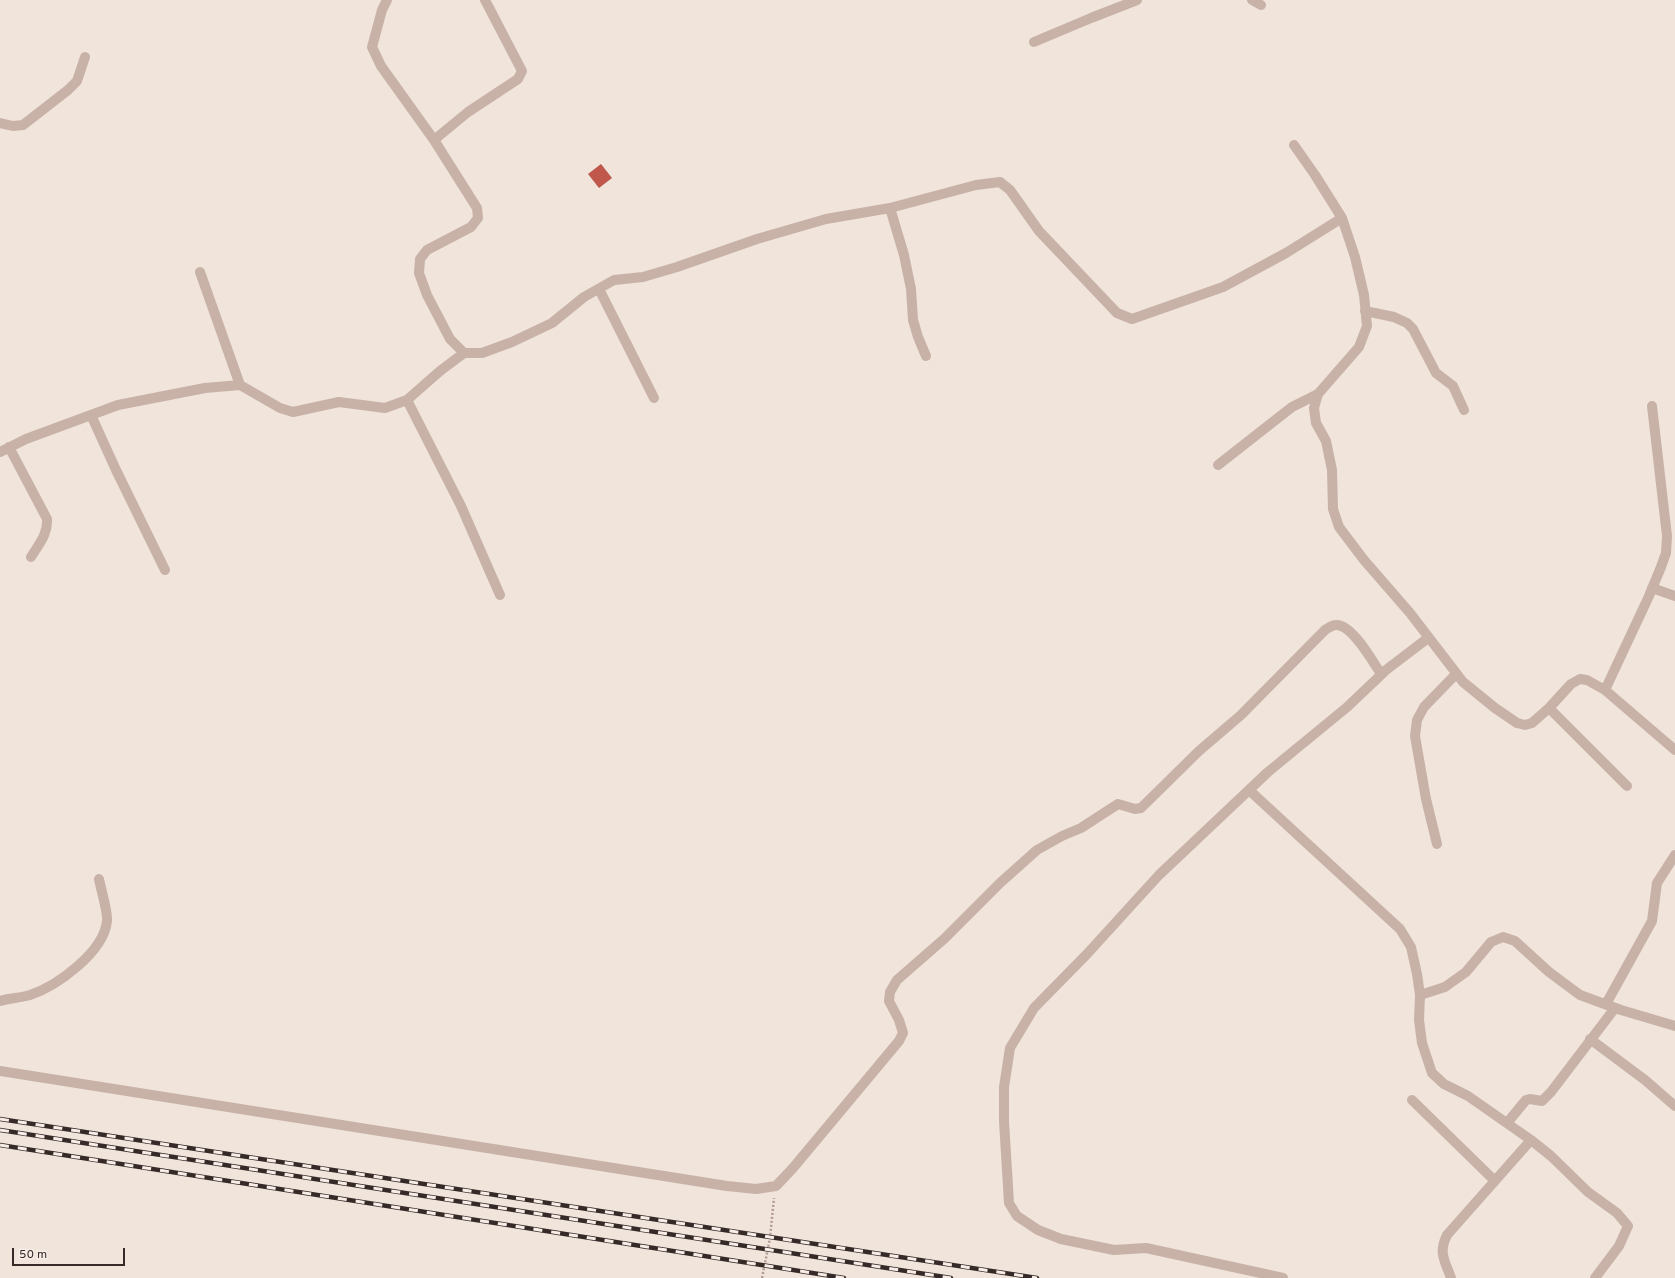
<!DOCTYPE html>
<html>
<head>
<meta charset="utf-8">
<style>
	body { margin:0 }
	#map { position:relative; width:1675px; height:1278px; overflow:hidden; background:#f0e4db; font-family:Overpass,sans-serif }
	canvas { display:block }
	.scale { position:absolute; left:12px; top:1248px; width:113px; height:18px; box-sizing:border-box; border:2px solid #352a28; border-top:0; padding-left:5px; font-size:12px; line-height:14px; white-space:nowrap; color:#352a28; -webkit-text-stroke:3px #f8eee7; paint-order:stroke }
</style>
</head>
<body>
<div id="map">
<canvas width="1675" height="1278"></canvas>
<div class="scale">50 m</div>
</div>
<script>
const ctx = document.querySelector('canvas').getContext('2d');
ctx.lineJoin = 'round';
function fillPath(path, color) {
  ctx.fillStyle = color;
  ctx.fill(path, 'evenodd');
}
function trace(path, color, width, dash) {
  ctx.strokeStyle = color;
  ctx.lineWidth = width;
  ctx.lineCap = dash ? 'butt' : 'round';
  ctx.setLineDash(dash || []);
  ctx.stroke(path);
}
fillPath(new Path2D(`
	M601,164L612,178L599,188L588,174Z`), '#bf574b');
trace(new Path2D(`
	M762,1278L770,1238L774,1198`), '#b39c92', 2.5, [2, 2]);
trace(new Path2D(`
	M387,0L382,10L372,47L381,66L434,140
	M485,0L522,71L518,79L468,112L434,140L477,208L478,218L471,227L427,250L420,259L419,273L427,295L450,339L464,353H482L512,342L552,323L584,297L614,280L643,277L677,267L757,239L826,219L890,208L976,185L1000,182L1010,190L1039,231L1117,313L1132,319L1223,287L1286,253L1342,218L1355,257L1364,295L1367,326L1359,347L1318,394L1314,408L1316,423L1326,441L1332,470L1333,509L1339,527L1364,560L1410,613L1463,682L1495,708L1517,723L1525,725L1532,723L1549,708L1571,684L1580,679L1587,680L1605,690L1675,750
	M1252,0L1261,5
	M1034,42L1091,18L1137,0
	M0,123L13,126L23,125L68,90L77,81L85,57
	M1294,145L1315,175L1342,218
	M890,208L904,255L911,289L913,320L918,337L926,356
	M200,272L240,385
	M599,289L654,398
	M1365,311L1394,317L1407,323L1413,329L1436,373L1453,386L1464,410
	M407,400L461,506L500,595
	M91,415L116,470L165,570
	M9,447L47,519C48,534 39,544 31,557
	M0,452L26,439L118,405L205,388L240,385L280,408L293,412L339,402L385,408L407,400L440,371L464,353
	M1218,465L1292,407L1318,394
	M1652,588L1675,596
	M1605,690L1649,596L1661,567L1666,553L1667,536L1652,406
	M1549,708L1627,786
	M1249,790L1400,929L1411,947L1417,974L1420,995L1419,1020L1422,1043L1432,1073L1444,1084L1468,1096L1531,1140L1551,1156L1588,1192L1617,1213L1628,1226L1619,1246L1595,1278
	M1437,844L1426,799L1415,736L1417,720L1424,707L1456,674
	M1420,995L1445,987L1466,972L1491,942L1503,937L1515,941L1549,972L1580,995L1621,1010L1675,1026
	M0,1001C10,998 20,998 30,995C57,986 104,952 107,921C108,912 101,890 99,879
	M1606,1004L1652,921L1657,883L1675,855
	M1590,1039L1645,1080L1675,1106
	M0,1071L727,1186L756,1189L776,1186L793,1168L899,1041L903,1033L899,1020L889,1001L890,992L897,980L944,939L1000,883L1037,850L1062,836L1081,828L1118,804L1135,809L1141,808L1199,751L1241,715L1325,630C1328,628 1332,625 1336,625C1352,624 1373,662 1381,674
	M1412,1100L1495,1181
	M1507,1123L1526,1100L1530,1099L1542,1101L1551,1092L1615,1008
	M1283,1278L1146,1248L1114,1250L1061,1239L1038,1230L1017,1216L1009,1203L1004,1121V1087L1010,1048L1034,1008L1087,954L1159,875L1268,772L1346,708L1386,670L1428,638
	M1451,1278C1445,1261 1438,1253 1447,1235L1531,1140`), '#c8b2a8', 10);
const rail = new Path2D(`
	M0,1119L1037,1278
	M0,1130L951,1278
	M0,1145L844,1278`);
trace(rail, '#352a28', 4.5);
trace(rail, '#f8eee7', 3, [9]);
</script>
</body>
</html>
